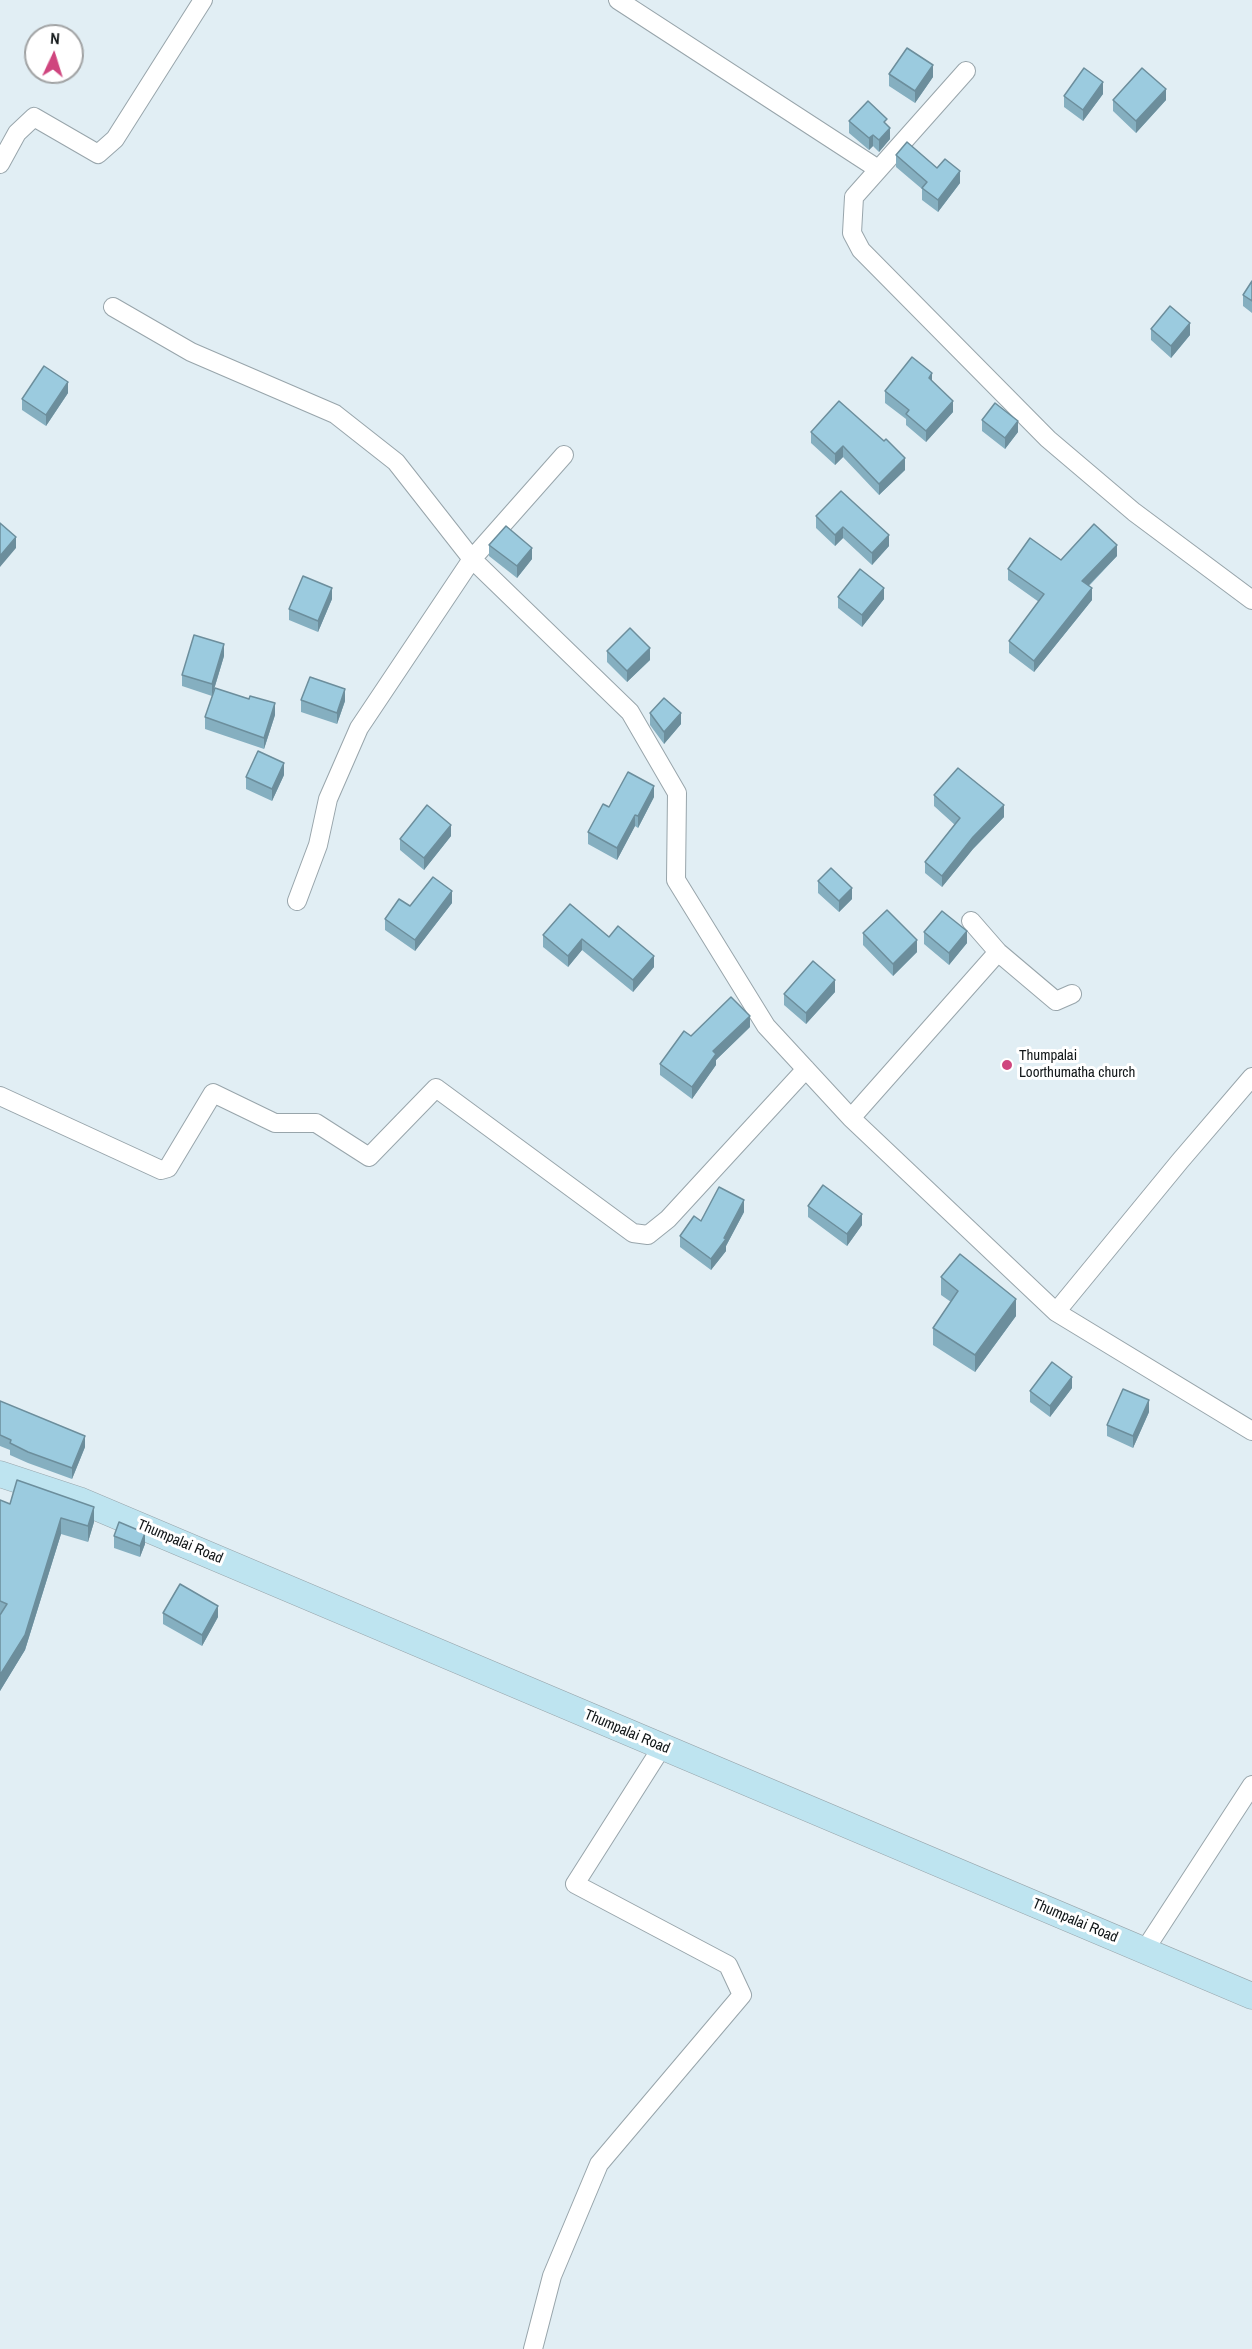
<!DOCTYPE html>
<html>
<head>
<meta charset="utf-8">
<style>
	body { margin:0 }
	#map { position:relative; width:1252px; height:2349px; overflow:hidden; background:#e1eef4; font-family:"Archivo Narrow",sans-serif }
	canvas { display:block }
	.north { position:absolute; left:24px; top:24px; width:60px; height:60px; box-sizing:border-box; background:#fff; border:2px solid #a0a2a3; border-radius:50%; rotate:4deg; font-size:16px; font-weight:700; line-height:24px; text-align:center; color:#111618 }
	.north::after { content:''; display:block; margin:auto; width:21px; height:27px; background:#cf457e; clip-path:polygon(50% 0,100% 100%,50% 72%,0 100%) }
</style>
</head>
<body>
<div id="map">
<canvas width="1252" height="2349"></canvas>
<div class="north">N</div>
</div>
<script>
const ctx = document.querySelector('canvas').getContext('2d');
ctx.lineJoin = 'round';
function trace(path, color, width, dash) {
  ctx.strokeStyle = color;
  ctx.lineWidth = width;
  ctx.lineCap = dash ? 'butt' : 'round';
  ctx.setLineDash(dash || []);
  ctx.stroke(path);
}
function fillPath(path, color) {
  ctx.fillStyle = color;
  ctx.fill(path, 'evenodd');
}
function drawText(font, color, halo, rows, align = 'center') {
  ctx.font = font + ' "Archivo Narrow",sans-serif';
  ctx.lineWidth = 6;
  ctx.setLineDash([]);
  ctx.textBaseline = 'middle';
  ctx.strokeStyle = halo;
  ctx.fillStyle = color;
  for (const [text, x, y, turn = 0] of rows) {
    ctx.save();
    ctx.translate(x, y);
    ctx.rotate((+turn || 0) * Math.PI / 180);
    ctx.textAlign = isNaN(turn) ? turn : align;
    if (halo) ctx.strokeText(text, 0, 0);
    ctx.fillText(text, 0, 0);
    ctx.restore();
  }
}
const street = new Path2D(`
	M618,0L878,169
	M966,71L854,197L852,233L861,250L1048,439L1134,512L1252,600
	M0,164L17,133L34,117L98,154L115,139L203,0
	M113,307L191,352L335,414L396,462L472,559L630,712L677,793L676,880L766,1026L851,1118L1056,1312L1252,1431
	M297,901L318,845L328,799L359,728L472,559L564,455
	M971,921L998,952L1056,1001L1072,994
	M0,1096L161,1170L168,1168L213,1093L275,1123H316L369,1157L436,1088L633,1233L648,1235L668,1219L806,1069
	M851,1118L998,952
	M1056,1312L1180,1161L1252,1077
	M1144,1951L1252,1785
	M533,2349L552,2276L599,2164L742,1995L728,1965L575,1884L662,1747`);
const secondary = new Path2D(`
	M0,1474L79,1500L1252,1996`);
trace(street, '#98a5ab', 20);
trace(secondary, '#98a5ab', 27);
trace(street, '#fff', 18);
trace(secondary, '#bee4f0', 26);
fillPath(new Path2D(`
	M889,74L933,77L915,103L889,86Z
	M1103,94L1083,121L1064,107V96Z
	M1113,100H1166L1136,133L1113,111Z
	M849,121L887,125L890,139L879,152L873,146L869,150L849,133Z
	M896,155L937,168L960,183L938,212L922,200V189L896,167Z
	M1252,281V313L1243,306V295Z
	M1151,329L1190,335L1171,358L1151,340Z
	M932,381L953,412L926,442L906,425V419L885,403V391Z
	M68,393L46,426L22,410V399Z
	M982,420L1018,432L1005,449L982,431Z
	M811,432L905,470L879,495L843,457L835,465L811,443Z
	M816,516L889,546L872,565L843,538L835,546L816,528Z
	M489,545L532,559L517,578L489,556Z
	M1117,556L1089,586L1092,600L1034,672L1009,653V641L1039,602L1008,580V569L1061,560Z
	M838,597L884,599L862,627L838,608Z
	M332,599L318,632L289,620V609Z
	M607,651L650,660L627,682L607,662Z
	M224,656L212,696L182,686V675Z
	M301,700L345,701L337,724L301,712Z
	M650,713L681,724L664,744L650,725Z
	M275,715L264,749L205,729V717Z
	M284,775L272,801L246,789V777Z
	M934,795L1004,817L973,849L942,887L925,873V862L955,825L934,806Z
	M654,797L638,828L635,826L617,860L588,844V832L609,807Z
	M451,836L424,870L400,850V839Z
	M818,881L852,899L839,912L818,893Z
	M452,903L415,951L385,930V919L410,906Z
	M924,932L967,943L949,965L924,944Z
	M863,933L917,952L893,976L863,945Z
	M543,935L609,937L654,967L633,992L582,950L568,967L543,947Z
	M835,992L806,1024L784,1005V994Z
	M750,1027L716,1060V1065L692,1099L660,1075V1064L691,1036Z
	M808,1206L862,1225L847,1246L808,1217Z
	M744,1212L726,1246V1251L711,1270L680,1247V1236L701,1221Z
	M941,1277L1016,1316L975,1372L933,1345V1328L951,1302L941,1295Z
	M1072,1388L1050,1417L1030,1402V1391Z
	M0,1401L85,1447L72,1479L28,1463L10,1455V1450L0,1446Z
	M1149,1412L1133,1448L1107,1436V1425Z
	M0,1500L10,1504L94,1522L88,1542L61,1534L25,1650L0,1691Z
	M114,1536L145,1544L140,1557L114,1548Z
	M163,1613L218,1617L202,1646L163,1624Z`), '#85afc0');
fillPath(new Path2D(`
	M933,65V77L915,103V91Z
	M1103,82V94L1083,121V110Z
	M1166,89V100L1136,133V121Z
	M890,128V139L879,152V140Z
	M873,135V146L869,150V138Z
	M960,171V183L938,212V200Z
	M1190,323V335L1171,358V346Z
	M932,373V385L929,378Z
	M68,382V393L46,426V415Z
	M953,401V412L926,442V431Z
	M1018,421V432L1005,449V438Z
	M843,446V457L835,465V454Z
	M905,458V470L879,495V484Z
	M843,527V538L835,546V535Z
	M889,535V546L872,565V553Z
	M16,537V548L0,567V556Z
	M1117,545V556L1082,592V581Z
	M532,548V559L517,578V566Z
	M332,588V599L318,632V621Z
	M884,588V599L862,627V615Z
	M1092,588V600L1034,672V661Z
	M224,644V656L212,696V684Z
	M650,648V660L627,682V671Z
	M345,689V701L337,724V713Z
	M275,703V715L264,749V738Z
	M681,713V724L664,744V732Z
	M284,763V775L272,801V789Z
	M654,786V797L638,828V816Z
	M1004,805V817L973,849L942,887V876L973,837Z
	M635,815V826L617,860V848Z
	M451,825V836L424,870V858Z
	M852,888V899L839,912V901Z
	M452,891V903L415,951V940Z
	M967,931V943L949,965V953Z
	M582,939V950L568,967V956Z
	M917,940V952L893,976V964Z
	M654,956V967L633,992V980Z
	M835,980V992L806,1024V1013Z
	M750,1016V1027L716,1060V1065L692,1099V1087L713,1051Z
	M744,1200V1212L726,1246V1251L711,1270V1259Z
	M862,1214V1225L847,1246V1234Z
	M1016,1299V1316L975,1372V1355Z
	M1072,1377V1388L1050,1417V1406Z
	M1149,1400V1412L1133,1448V1436Z
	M85,1436V1447L72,1479V1468Z
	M94,1507V1522L88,1542V1526Z
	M61,1518V1534L25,1650L0,1691V1675Z
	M145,1533V1544L140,1557V1546Z
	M218,1606V1617L202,1646V1635Z`), '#6c8e9c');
const building = new Path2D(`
	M907,48L933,65L915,91L889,74Z
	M1084,68L1103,82L1083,110L1064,96Z
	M1142,68L1166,89L1136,121L1113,100Z
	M868,101L887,119L884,122L890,128L879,140L873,135L869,138L849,121Z
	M907,142L937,168L945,159L960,171L938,200L922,188L927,182L896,155Z
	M1252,281V301L1243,295Z
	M1170,306L1190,323L1171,346L1151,329Z
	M912,357L932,373L929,378L953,401L926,431L906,414L909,410L885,391Z
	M44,366L68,382L46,415L22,399Z
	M839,401L884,441L886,439L905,458L879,484L843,446L835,454L811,432Z
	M995,403L1018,421L1005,438L982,420Z
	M841,491L889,535L872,553L843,527L835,535L816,516Z
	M0,523L16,537L0,556Z
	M1094,524L1117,545L1082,581L1092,588L1034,661L1009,641L1044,594L1008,569L1030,538L1061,560Z
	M506,526L532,548L517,566L489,545Z
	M860,569L884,588L862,615L838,597Z
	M303,576L332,588L318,621L289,609Z
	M630,628L650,648L627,671L607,651Z
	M194,635L224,644L212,684L182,675Z
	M310,677L345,689L337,713L301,700Z
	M215,688L249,699L250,696L275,703L264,738L205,717Z
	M664,698L681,713L664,732L650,713Z
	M258,751L284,763L272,789L246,777Z
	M958,768L1004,805L973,837L942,876L925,862L960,818L934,795Z
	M628,772L654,786L638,816L635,815L617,848L588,832L603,804L609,807Z
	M427,805L451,825L424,858L400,839Z
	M831,868L852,888L839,901L818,881Z
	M433,877L452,891L415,940L385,919L399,899L410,906Z
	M570,904L609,937L618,926L654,956L633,980L582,939L568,956L543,935Z
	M887,910L917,940L893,964L863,933Z
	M942,911L967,931L949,953L924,932Z
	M813,961L835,980L806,1013L784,994Z
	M731,997L750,1016L713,1051L716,1054L692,1087L660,1064L684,1031L691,1036Z
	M823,1185L862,1214L847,1234L808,1206Z
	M719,1187L744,1200L724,1238L726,1239L711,1259L680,1236L694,1216L701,1221Z
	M960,1254L1016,1299L975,1355L933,1328L958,1291L941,1277Z
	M1052,1362L1072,1377L1050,1406L1030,1391Z
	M1123,1389L1149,1400L1133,1436L1107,1425Z
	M0,1401L85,1436L72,1468L28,1452L10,1443L11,1440L0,1435Z
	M17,1480L94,1507L88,1526L61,1518L25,1635L0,1675V1615L7,1604L0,1601V1500L10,1504Z
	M119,1522L145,1533L140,1546L114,1536Z
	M180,1584L218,1606L202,1635L163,1613Z`);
fillPath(building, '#9bcbdf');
trace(building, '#6c8e9c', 1.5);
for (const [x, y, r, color] of [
	[1007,1065,6,"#cf457e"]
]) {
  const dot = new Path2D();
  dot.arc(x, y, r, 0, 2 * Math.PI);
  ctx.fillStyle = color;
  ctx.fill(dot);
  trace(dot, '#fff', 2);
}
drawText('15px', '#111618', '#fff', [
	["Thumpalai",1019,1056],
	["Loorthumatha church",1019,1073]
], 'left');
drawText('15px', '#111618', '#fff', [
	["Thumpalai Road",180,1542,23],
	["Thumpalai Road",627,1732,23],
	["Thumpalai Road",1075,1921,23]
]);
</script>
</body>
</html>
